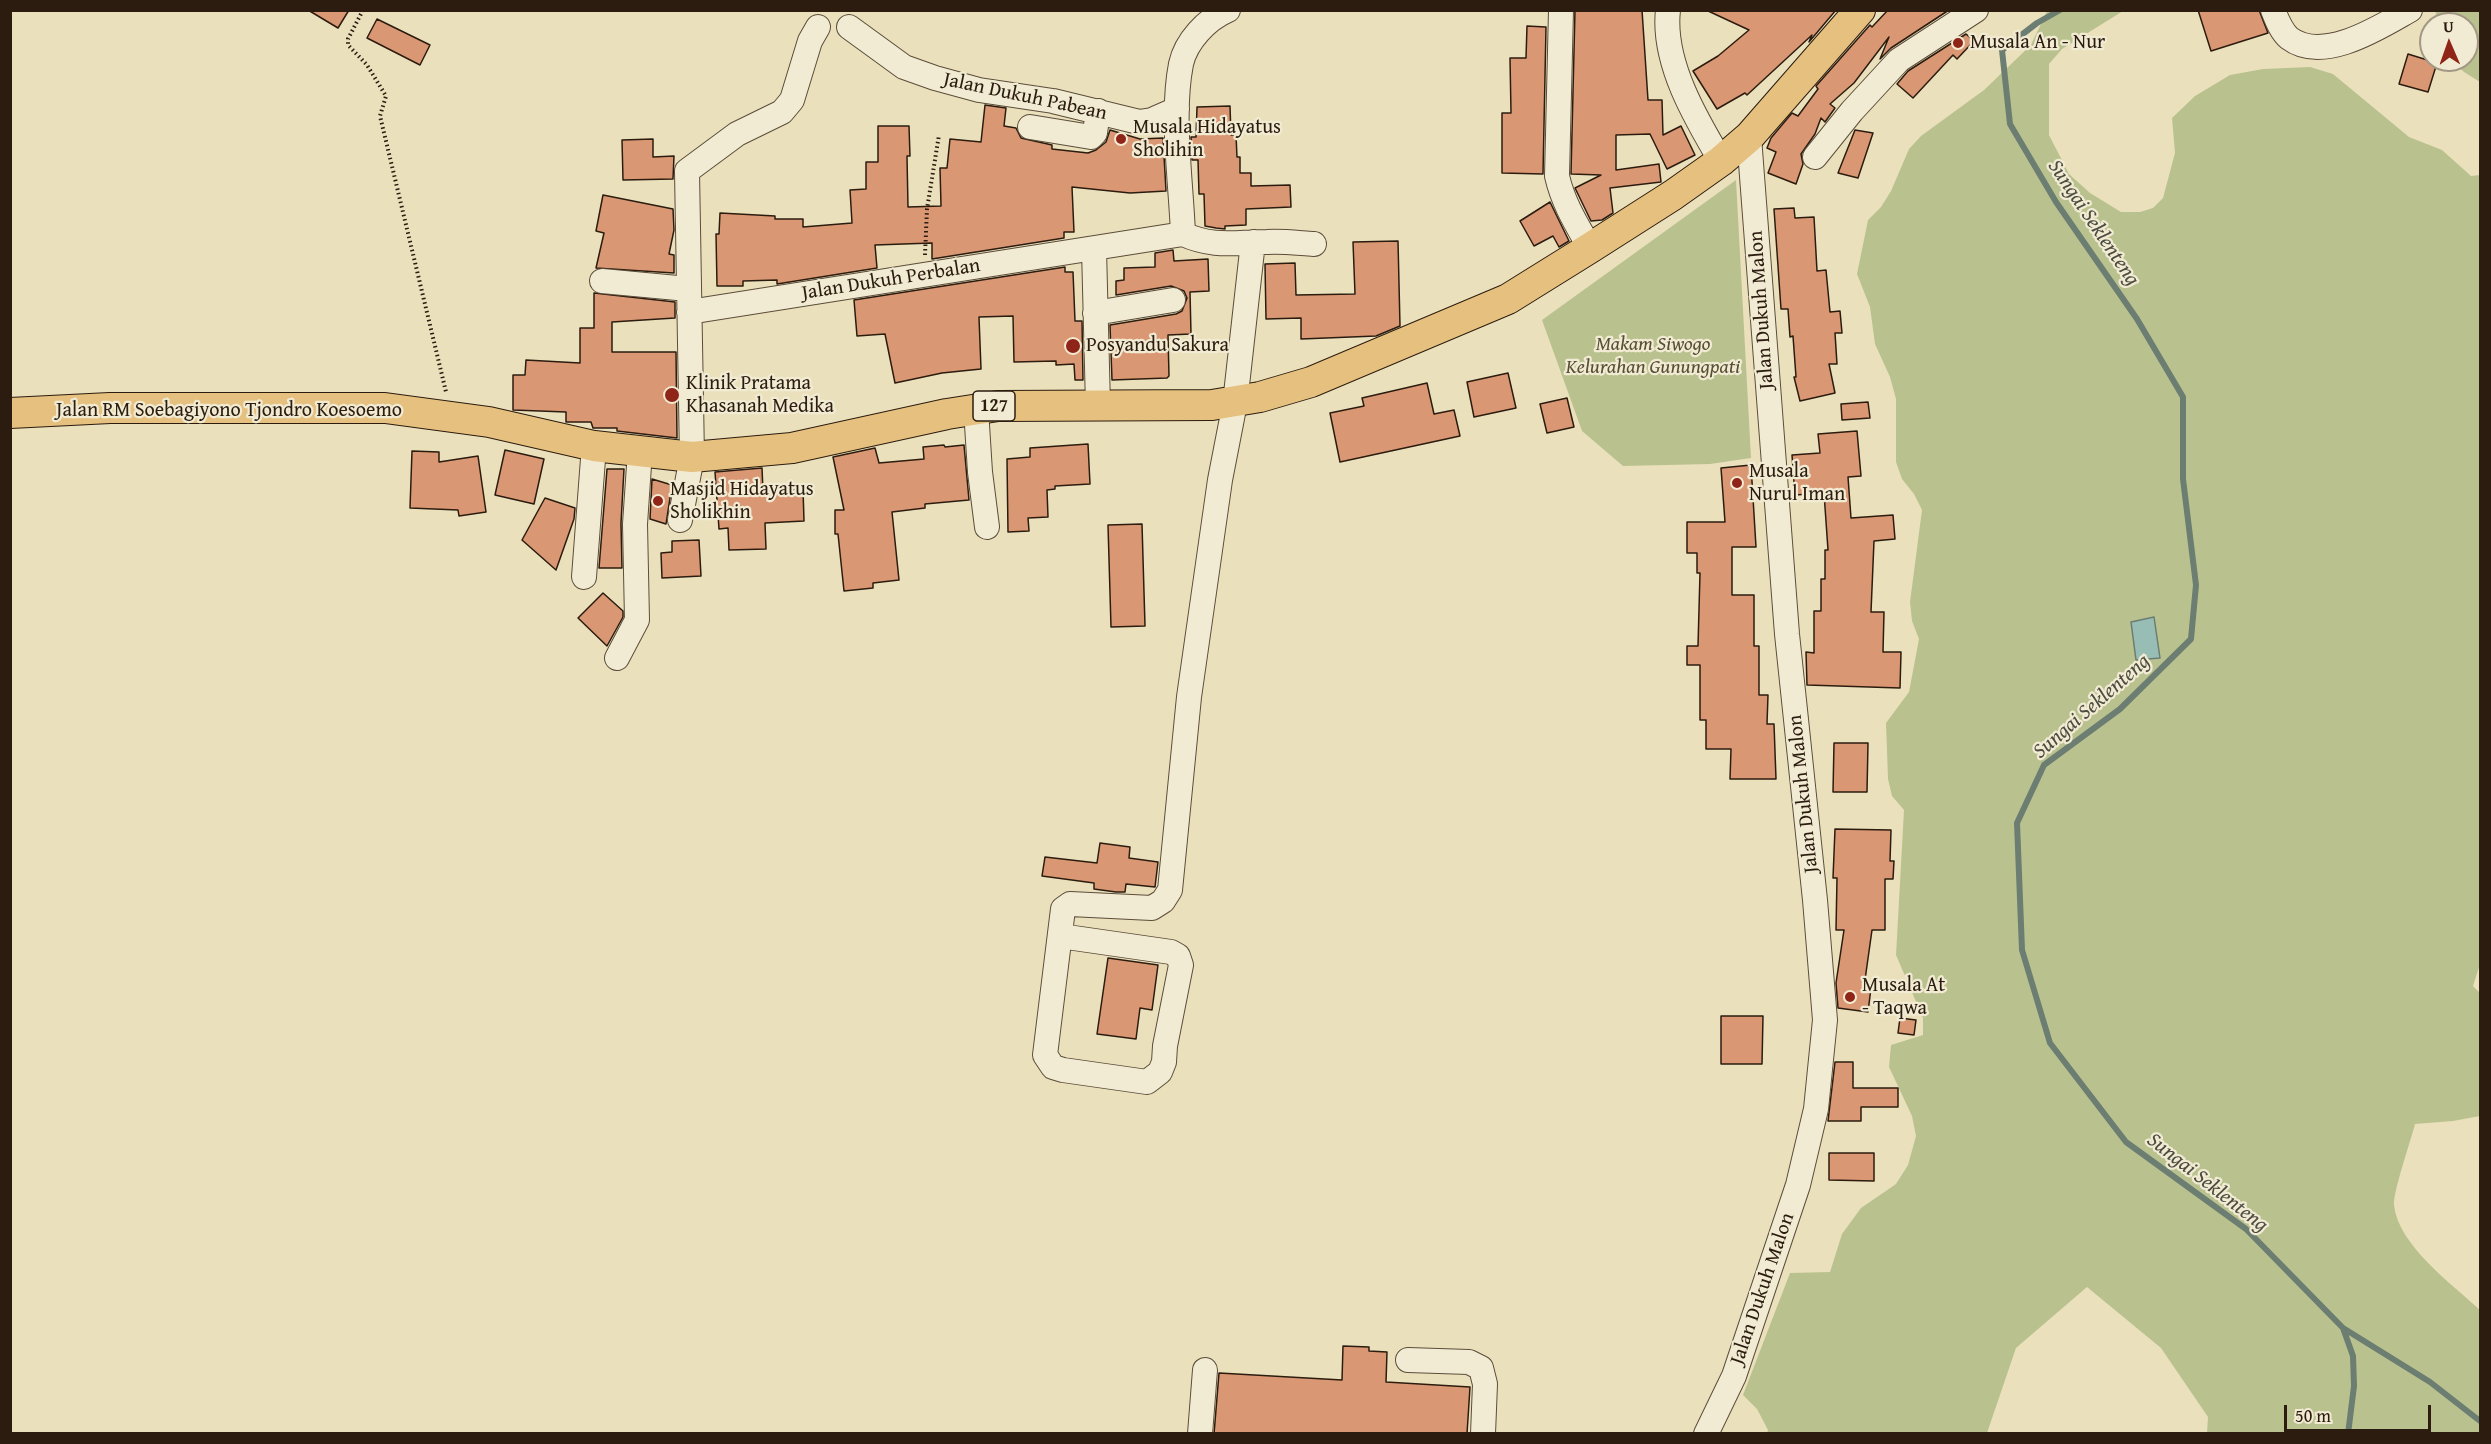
<!DOCTYPE html>
<html>
<head>
<meta charset="utf-8">
<style>
	body { margin:0 }
	#map { position:relative; width:2491px; height:1444px; overflow:hidden; background:#ebe0bc; font-family:"Gentium Book Plus",serif }
	canvas { display:block }
	.frame { position:absolute; inset:0; border:12px solid #2b1c0f; pointer-events:none }
	.north { position:absolute; left:2419px; top:12px; width:60px; height:60px; box-sizing:border-box; background:#f2ebd3; border:2px solid #a29885; border-radius:50%; rotate:358deg; font-size:16px; font-weight:700; line-height:24px; text-align:center; color:#2b1c0f }
	.north::after { content:''; display:block; margin:auto; width:21px; height:27px; background:#8f2418; clip-path:polygon(50% 0,100% 100%,50% 72%,0 100%) }
	.scale { position:absolute; left:2284px; top:1405px; width:147px; height:27px; box-sizing:border-box; border:3px solid #2b1c0f; border-top:0; padding-left:8px; font-size:18px; line-height:21px; white-space:nowrap; color:#2b1c0f; -webkit-text-stroke:4px #f2ebd3; paint-order:stroke }
</style>
</head>
<body>
<div id="map">
<canvas width="2491" height="1444"></canvas>
<div class="frame"></div>
<div class="north">U</div>
<div class="scale">50 m</div>
</div>
<script>
const ctx = document.querySelector('canvas').getContext('2d');
ctx.lineJoin = 'round';
function fillPath(path, color) {
  ctx.fillStyle = color;
  ctx.fill(path, 'evenodd');
}
function trace(path, color, width, dash) {
  ctx.strokeStyle = color;
  ctx.lineWidth = width;
  ctx.lineCap = dash ? 'butt' : 'round';
  ctx.setLineDash(dash || []);
  ctx.stroke(path);
}
function drawText(font, color, halo, rows, align = 'center') {
  ctx.font = font + ' "Gentium Book Plus",serif';
  ctx.lineWidth = 4.5;
  ctx.setLineDash([]);
  ctx.textBaseline = 'middle';
  ctx.strokeStyle = halo;
  ctx.fillStyle = color;
  for (const [text, x, y, turn = 0] of rows) {
    ctx.save();
    ctx.translate(x, y);
    ctx.rotate((+turn || 0) * Math.PI / 180);
    ctx.textAlign = isNaN(turn) ? turn : align;
    if (halo) ctx.strokeText(text, 0, 0);
    ctx.fillText(text, 0, 0);
    ctx.restore();
  }
}
fillPath(new Path2D(`
	M2047,11H2123L2062,49L2049,64V135L2069,174L2090,193L2121,212H2140L2153,208L2163,198L2175,153L2172,118L2195,96L2230,75L2263,69L2310,67L2333,74L2409,137L2442,150L2471,176L2480,175V964L2473,986L2480,993V1116L2453,1121L2415,1124C2411,1140 2393,1192 2394,1205C2398,1245 2452,1284 2480,1310V1433H2207L2208,1417L2161,1348L2087,1287L2016,1348L1987,1433H1767L1768,1430L1757,1409L1743,1395L1790,1273L1830,1272L1842,1234L1861,1208L1896,1184L1908,1165L1916,1136L1912,1116L1889,1067L1891,1045L1923,1035V1018L1896,955L1904,810L1892,796L1888,779L1886,723L1909,692L1919,639L1912,621L1910,602L1922,510L1914,494L1902,479L1896,462V399L1890,377L1875,344L1870,307L1857,274L1868,220L1881,207L1891,191L1909,149L1921,136L1984,90L2031,45Z
	M2435,11H2480V82L2464,72L2451,60H2467V24H2436L2437,16Z
	M1736,180L1751,458L1710,464L1623,466L1582,431L1542,320Z`), '#b9c28f');
const water = new Path2D(`
	M2154,617L2160,658L2136,660L2131,622Z`);
fillPath(water, '#98bdb4');
trace(water, '#6c7d72', 1.5);
trace(new Path2D(`
	M2060,10L2037,23L2002,50L2010,124L2056,202L2137,319L2183,397V479L2196,585L2191,639L2120,709L2044,765L2017,823L2022,950L2050,1043L2126,1142L2246,1229L2343,1328L2430,1382L2480,1421
	M2343,1328L2353,1356L2354,1386L2348,1434`), '#6c7d72', 6);
const building = new Path2D(`
	M308,10H349L338,28Z
	M1575,10H1642L1648,100H1662L1663,135L1681,126L1695,155L1667,169L1650,134L1616,135V170L1659,164L1661,182L1610,188L1613,213L1602,220L1591,221L1575,188L1601,175L1571,174Z
	M1706,10H1836L1809,42L1812,35L1747,95L1745,93L1717,109L1693,71L1718,56L1749,30Z
	M1888,10H1949L1891,48L1880,59L1889,37L1854,83L1830,104L1835,108L1825,122L1821,118L1815,134L1801,154L1803,164L1796,184L1768,173L1776,152L1767,148L1771,138L1792,113L1798,116L1818,89L1816,86L1870,25L1872,27Z
	M2198,10H2259L2268,33L2211,51Z
	M377,19L430,45L420,65L367,38Z
	M1527,26L1546,27L1543,174L1502,173V113H1511L1510,58H1526Z
	M1966,34L1974,41L1957,59L1953,55L1913,98L1897,84L1908,71Z
	M2408,54L2437,63L2428,92L2399,84Z
	M985,105L1006,108L1004,126L1016,128L1021,138L1052,145V149L1088,153L1096,150L1106,142L1110,130L1140,139L1163,138L1166,191L1130,193L1072,187L1074,232H1064V238L932,259V243L875,245L877,268L777,284V280L743,281V286H717L716,234H719L720,213L775,216V219H803V227L852,223L850,190L866,189V162H878V126H909L910,156H907L908,207L941,206L940,168H947L950,139L981,142Z
	M1230,106L1231,135H1236L1237,157H1240V173H1251V186L1290,185L1291,207L1246,209V225L1225,226V229L1216,228L1205,226L1204,194H1199L1198,160H1192L1191,137H1196L1197,107Z
	M1855,130L1873,133L1858,178L1838,173Z
	M653,139V157L674,156L673,179L623,180L622,140Z
	M603,195L673,209L674,230L669,254L674,255V273L596,268L604,233L596,231Z
	M1550,202L1569,241L1559,247L1553,236L1534,246L1520,221Z
	M1794,208L1795,218L1814,217L1817,271L1826,270L1830,312L1840,311L1842,333H1835L1837,364H1829L1835,393L1800,401L1794,377H1796L1793,336L1790,337L1788,309H1781L1774,209Z
	M1398,241L1400,326L1376,336L1301,339V318L1266,319L1265,264L1295,263L1296,295L1355,294L1353,242Z
	M1173,250L1174,261L1208,259L1209,291L1190,292L1191,334L1168,335L1169,376L1167,378L1112,380L1110,325L1176,314L1182,311L1187,298L1184,291L1171,286L1116,295V281L1124,280V268L1155,267V253Z
	M1065,267V272H1073L1075,321H1082L1083,380H1075L1074,364L1056,365V361L1014,362L1013,316L979,317L981,369L942,373L895,383L885,334L857,336L854,300Z
	M594,293L675,302V318L612,322V352H676L677,438L617,431V428H593L591,422H566V412L513,410V375H525L526,360L580,363V328H594Z
	M1508,373L1516,408L1474,417L1467,382Z
	M1427,383L1434,414L1454,410L1460,436L1340,462L1330,413L1364,406L1362,398Z
	M1567,398L1574,427L1547,433L1540,404Z
	M1868,402L1870,418L1842,420L1841,404Z
	M1857,431L1861,476L1848,477L1851,518L1893,515L1895,539L1874,541L1871,612H1884L1883,652H1901L1900,688L1807,685L1806,652L1814,653V611H1821V579H1825V550H1828L1824,493L1795,495L1792,455L1820,453L1818,434Z
	M1088,444L1090,484L1055,486V489L1047,490L1048,517L1028,518L1029,531L1008,532L1007,459L1030,457V448Z
	M944,445L945,447L964,445L969,500L925,504V508L892,512L899,580L873,583V588L844,591L838,534H835V510H844L833,457L875,448L879,463L924,459L923,447Z
	M505,450L544,459L534,504L495,495Z
	M412,451L439,452V462L478,456L486,512L459,516L458,510L410,508Z
	M1751,465L1756,547H1732V595H1754V646H1759V695H1768L1767,724H1774L1776,779H1730L1731,749H1706V720H1700V665H1687V646H1698L1700,573H1697V553H1687V522H1725L1721,468Z
	M762,468L763,491L803,489L804,521L765,523L766,549L729,550L728,528L719,529L715,472Z
	M607,469H624L621,523L622,568H599Z
	M652,479L672,485L666,524L650,519Z
	M545,498L575,508L574,519L556,570L522,540Z
	M1142,524L1145,626L1111,627L1108,525Z
	M699,540L701,576L662,578L661,553L672,552V541Z
	M603,593L623,611V617L607,646L578,618Z
	M1834,743H1868L1867,792H1833Z
	M1835,829L1891,830L1890,861H1894L1893,879H1885V930H1872L1864,987L1871,988L1868,1012L1838,1008L1836,983L1844,930H1836L1837,878H1833Z
	M1100,843L1130,847L1129,858L1158,862L1155,887L1126,884L1125,892H1116L1094,889V883L1042,876L1045,857L1097,863Z
	M1108,958L1158,965L1152,1010L1140,1008L1136,1039L1097,1034Z
	M1721,1016H1763L1762,1064H1721Z
	M1900,1018L1916,1020L1914,1035L1898,1033Z
	M1835,1062H1853V1088H1898V1107H1861V1121H1828Z
	M1829,1153H1874V1181L1829,1180Z
	M1343,1346L1369,1347V1351L1387,1352L1386,1382L1470,1387L1467,1434H1214L1219,1373L1342,1380Z`);
fillPath(building, '#da9773');
trace(building, '#2b1c0f', 1.5);
const minor = new Path2D(`
	M1561,10L1557,176C1563,203 1577,225 1590,248
	M1668,10C1662,62 1696,119 1721,161
	M2273,10C2277,20 2281,31 2289,38C2323,64 2380,27 2410,10
	M849,27L904,67L935,78L979,90L1053,101L1139,122L1152,120L1177,109
	M1030,127L1091,137L1095,133L1098,111
	M1815,157L1852,111L1899,60L1976,10
	M1183,234C1181,182 1171,115 1181,64C1186,41 1207,19 1228,10
	M1183,234C1214,248 1235,242 1267,242C1282,241 1298,243 1314,244
	M1094,249L1098,406
	M602,281L688,289
	M689,312L1183,234
	M1095,313L1173,300
	M976,409L980,472L987,527
	M680,520L692,457L687,171L737,134L782,112L792,100L810,41L818,27
	M584,577L594,446
	M617,658L637,620L635,524L640,451
	M1060,936L1171,952L1178,956L1181,965L1165,1046L1164,1062L1160,1072L1147,1082L1063,1070L1053,1067L1045,1055L1063,909L1070,904L1152,908L1163,901L1170,890L1189,697L1220,480L1235,403L1253,242
	M1408,1360L1469,1362L1481,1368L1485,1384L1483,1434
	M1200,1434L1205,1370
	M1706,1434L1734,1376L1798,1185L1816,1109L1825,1020L1815,900L1787,634L1749,137`);
const major = new Path2D(`
	M10,413L110,408H385L489,422L594,446L692,457L792,448L947,414L998,406L1212,405L1260,397L1311,382L1508,299L1590,248L1673,195L1721,161L1749,137L1860,10`);
trace(minor, '#5b4d3a', 26);
trace(major, '#2b1c0f', 32);
trace(new Path2D(`
	M363,10L348,39V45L367,65L386,96L380,116L446,392
	M925,255L927,209L939,135`), '#2b1c0f', 4, [1.5, 3]);
trace(minor, '#f2ebd3', 24);
trace(major, '#e6c07e', 30);
for (const [x, y, r, color] of [
	[1958,43,6,"#8f2418"],
	[1121,139,6,"#8f2418"],
	[1073,346,8,"#8f2418"],
	[672,395,8,"#8f2418"],
	[1737,483,6,"#8f2418"],
	[658,501,6,"#8f2418"],
	[1850,997,6,"#8f2418"]
]) {
  const dot = new Path2D();
  dot.arc(x, y, r, 0, 2 * Math.PI);
  ctx.fillStyle = color;
  ctx.fill(dot);
  trace(dot, '#f2ebd3', 2);
}
for (const [x, y, w] of [
	[994,406,42]
]) {
  const box = new Path2D();
  box.roundRect(x - w / 2, y - 15, w, 30, 4.5);
  ctx.fillStyle = '#f2ebd3';
  ctx.fill(box);
  trace(box, '#2b1c0f', 1.5);
}
drawText('bold 18px', '#2b1c0f', null, [
	["127",994,406]
]);
drawText('20px', '#2b1c0f', '#f2ebd3', [
	["Musala An - Nur",1970,43],
	["Musala Hidayatus",1133,128],
	["Sholihin",1133,151],
	["Posyandu Sakura",1086,346],
	["Klinik Pratama",686,384],
	["Khasanah Medika",686,407],
	["Musala",1749,472],
	["Nurul Iman",1749,495],
	["Masjid Hidayatus",670,490],
	["Sholikhin",670,513],
	["Musala At",1862,986],
	["- Taqwa",1862,1009]
], 'left');
drawText('20px', '#2b1c0f', '#f2ebd3', [
	["Jalan Dukuh Pabean",1025,97,12],
	["Jalan Dukuh Perbalan",891,280,-9],
	["Jalan Dukuh Malon",1762,310,-94],
	["Jalan RM Soebagiyono Tjondro Koesoemo",229,411],
	["Jalan Dukuh Malon",1804,794,-96],
	["Jalan Dukuh Malon",1763,1289,-71]
]);
drawText('italic 20px', '#564e35', '#f2ebd3', [
	["Makam Siwogo",1653,345],
	["Kelurahan Gunungpati",1653,368]
]);
drawText('italic 21px', '#4c4c41', '#f2ebd3', [
	["Sungai Seklenteng",2093,223,56],
	["Sungai Seklenteng",2092,707,-41],
	["Sungai Seklenteng",2207,1183,38]
]);
</script>
</body>
</html>
